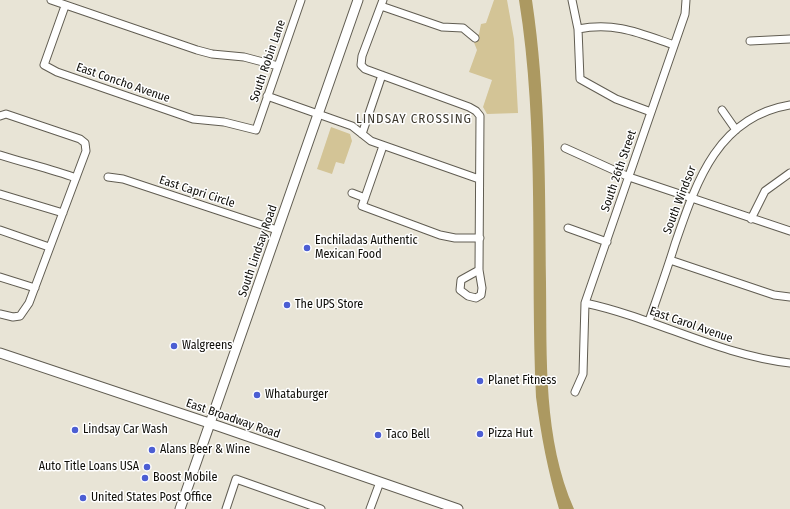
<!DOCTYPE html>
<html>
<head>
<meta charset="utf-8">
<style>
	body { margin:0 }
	canvas { display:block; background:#e8e4d6 }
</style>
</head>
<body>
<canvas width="790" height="509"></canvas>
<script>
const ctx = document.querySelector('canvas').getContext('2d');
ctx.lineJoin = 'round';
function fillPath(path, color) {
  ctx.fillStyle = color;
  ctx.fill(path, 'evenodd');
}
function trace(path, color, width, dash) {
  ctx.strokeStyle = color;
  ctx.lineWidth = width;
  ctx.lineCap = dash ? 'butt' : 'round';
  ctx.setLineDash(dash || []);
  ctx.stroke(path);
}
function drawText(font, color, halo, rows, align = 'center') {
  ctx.font = font + ' "Fira Sans Condensed",sans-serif';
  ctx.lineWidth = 3;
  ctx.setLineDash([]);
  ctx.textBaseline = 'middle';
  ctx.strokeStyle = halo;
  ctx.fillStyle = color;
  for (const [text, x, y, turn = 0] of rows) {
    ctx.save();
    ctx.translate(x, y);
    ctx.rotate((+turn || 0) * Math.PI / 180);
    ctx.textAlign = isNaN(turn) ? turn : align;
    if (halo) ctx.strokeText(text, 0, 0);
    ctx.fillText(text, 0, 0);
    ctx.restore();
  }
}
fillPath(new Path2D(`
	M494,0H507L514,39L518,113L487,114L483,107L492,80L469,72L477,50L473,40L479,34L481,24L486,23Z
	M331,127L350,134L352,141L344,164L336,162L332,174L317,169Z`), '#d3c496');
fillPath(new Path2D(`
	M519,0H532C546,94 545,189 546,283C547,358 543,439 574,509H559C548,472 541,435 536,397C530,266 540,129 519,0Z`), '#ac9961');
const street = new Path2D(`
	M51,0L197,50L212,54L244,57L278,66
	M383,0L362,56L361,65L365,69L469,107L476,111L480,116L479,270L482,288L481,295L476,298L468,296L460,290L461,280L479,270
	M572,0L578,29L580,79L616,99L651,112
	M65,6L44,65L57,72L193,119L224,122L256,130L301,0
	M381,6L442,27L463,28L475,38
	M578,29C616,22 639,33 674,45
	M750,41L790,39
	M267,96L352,126L371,141L479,179
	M722,110L736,130
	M0,116L6,114L80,139L85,143L86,151L29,303L20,316L13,317L0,314
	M362,134L382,75
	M383,146L362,206L440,235L455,238H480
	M565,148L629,177L790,231
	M0,155C25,163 51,169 76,178
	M108,177L123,179L277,230
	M352,193L365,198
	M0,194L63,213
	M751,219L765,191L790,173
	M568,228L607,242
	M0,230L49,247
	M670,260L774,295L790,297
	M0,277L35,288
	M585,303C655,318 719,355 790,363
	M649,321C658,295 667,270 675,244C696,183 717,117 790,105
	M575,392L583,374L585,303L685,14L686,0
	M226,509L236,479L321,509
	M370,509L380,482`);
const secondary = new Path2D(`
	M0,353L221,427L458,509
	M180,509L358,0`);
trace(street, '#615d52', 9);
trace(secondary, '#615d52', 11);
trace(street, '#fff', 7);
trace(secondary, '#fff', 9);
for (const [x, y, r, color] of [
	[307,248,4,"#4c5ed3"],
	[287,305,4,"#4c5ed3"],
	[174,346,4,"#4c5ed3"],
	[480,381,4,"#4c5ed3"],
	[257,395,4,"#4c5ed3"],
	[75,430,4,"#4c5ed3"],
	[480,434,4,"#4c5ed3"],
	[378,435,4,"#4c5ed3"],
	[152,450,4,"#4c5ed3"],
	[147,467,4,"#4c5ed3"],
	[145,478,4,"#4c5ed3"],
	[83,498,4,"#4c5ed3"]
]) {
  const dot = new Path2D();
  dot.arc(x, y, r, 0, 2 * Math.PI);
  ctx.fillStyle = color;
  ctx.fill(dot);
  trace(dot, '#fff', 1.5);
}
drawText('12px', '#0e0d08', '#fff', [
	["South Robin Lane",268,61,-71],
	["East Concho Avenue",123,83,19],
	["South 26th Street",619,171,-71],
	["East Capri Circle",197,192,18],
	["South Windsor",680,200,-69],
	["South Lindsay Road",258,251,-71],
	["East Carol Avenue",691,325,19],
	["East Broadway Road",233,419,19]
]);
drawText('12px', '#0e0d08', '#fff', [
	["Enchiladas Authentic",315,241],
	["Mexican Food",315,255],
	["The UPS Store",295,305],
	["Walgreens",182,346],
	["Planet Fitness",488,381],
	["Whataburger",265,395],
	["Lindsay Car Wash",83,430],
	["Pizza Hut",488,434],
	["Taco Bell",386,435],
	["Alans Beer & Wine",160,450],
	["Auto Title Loans USA",139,467,"right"],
	["Boost Mobile",153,478],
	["United States Post Office",91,498]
], 'left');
ctx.letterSpacing = '1px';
drawText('13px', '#3d392e', '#fff', [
	["LINDSAY CROSSING",414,119]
]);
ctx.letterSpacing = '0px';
</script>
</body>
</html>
